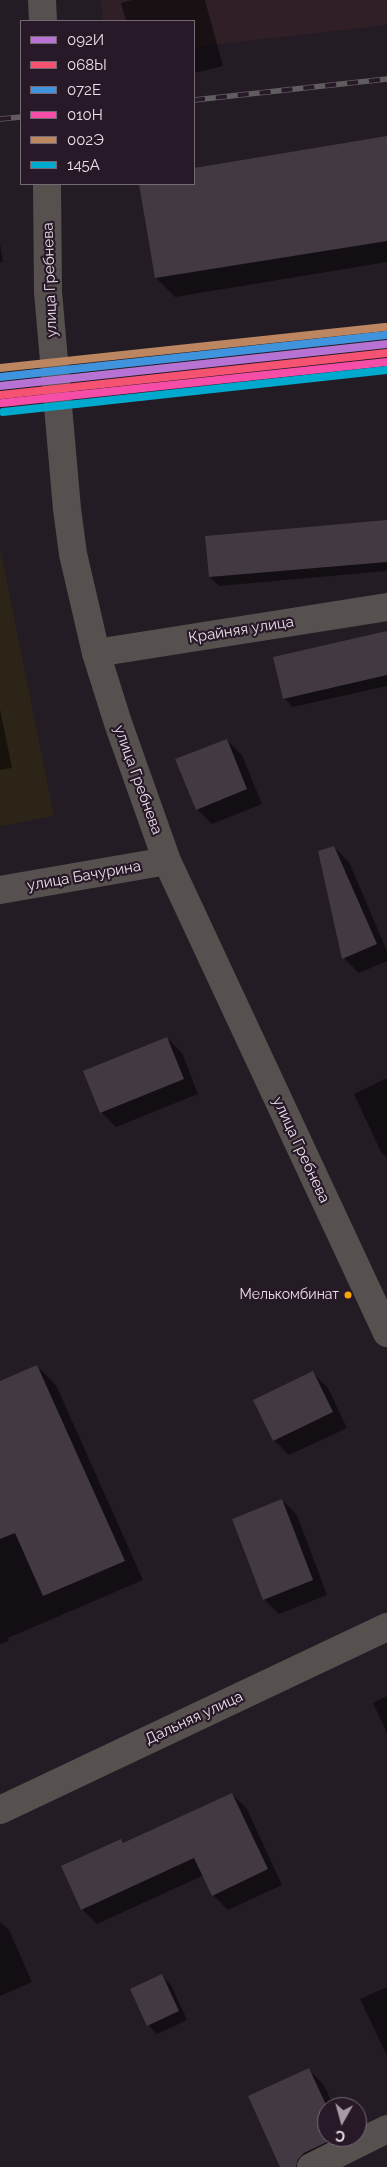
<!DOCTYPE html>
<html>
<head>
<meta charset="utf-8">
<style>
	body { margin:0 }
	#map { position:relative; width:387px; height:2167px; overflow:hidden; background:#241c24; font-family:Raleway,sans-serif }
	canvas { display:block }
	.legend { position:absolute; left:20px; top:20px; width:175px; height:165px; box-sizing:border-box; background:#281928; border:1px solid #766976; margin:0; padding:6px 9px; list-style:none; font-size:15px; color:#ece1eb }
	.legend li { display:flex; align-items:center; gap:10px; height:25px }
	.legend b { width:25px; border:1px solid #766976 }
	.north { position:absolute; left:317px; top:2097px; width:50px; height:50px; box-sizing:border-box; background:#281928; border:1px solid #766976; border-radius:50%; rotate:187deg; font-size:14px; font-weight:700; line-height:20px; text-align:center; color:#ece1eb }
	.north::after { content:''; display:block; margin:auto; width:18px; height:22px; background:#a69ca5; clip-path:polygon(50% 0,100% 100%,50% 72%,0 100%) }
</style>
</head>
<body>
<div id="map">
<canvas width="387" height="2167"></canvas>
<ul class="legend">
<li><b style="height:6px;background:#b673d3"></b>092И</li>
<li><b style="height:6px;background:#f65372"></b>068Ы</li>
<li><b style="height:6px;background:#4094de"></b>072Е</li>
<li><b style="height:6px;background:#f54da8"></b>010Н</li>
<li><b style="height:6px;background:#bb8660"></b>002Э</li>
<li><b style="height:6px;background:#00a9ce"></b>145А</li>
</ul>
<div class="north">С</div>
</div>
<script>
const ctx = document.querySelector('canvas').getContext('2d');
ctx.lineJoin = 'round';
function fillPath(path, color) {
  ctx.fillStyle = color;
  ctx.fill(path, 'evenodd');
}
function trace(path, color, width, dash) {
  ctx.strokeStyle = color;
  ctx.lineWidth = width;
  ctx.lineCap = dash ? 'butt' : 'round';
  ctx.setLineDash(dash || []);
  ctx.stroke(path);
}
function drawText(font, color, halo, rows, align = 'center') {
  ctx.font = font + ' Raleway,sans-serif';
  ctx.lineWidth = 4.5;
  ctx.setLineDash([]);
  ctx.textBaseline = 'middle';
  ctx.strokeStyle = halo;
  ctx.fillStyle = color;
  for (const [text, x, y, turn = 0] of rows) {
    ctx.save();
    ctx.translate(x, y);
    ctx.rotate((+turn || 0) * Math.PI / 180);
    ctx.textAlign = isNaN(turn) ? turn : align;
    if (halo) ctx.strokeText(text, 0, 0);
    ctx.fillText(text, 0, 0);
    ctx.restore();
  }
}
fillPath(new Path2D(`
	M0,547L54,816L0,826Z`), '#2b2417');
fillPath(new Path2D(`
	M101,0H387V25L194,47V21H103Z`), '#301f27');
fillPath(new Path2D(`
	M132,0H205L223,66L194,73V21H126L121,3Z
	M387,137V262L175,297L156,278L140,184H194V169Z
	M0,243L3,262H0Z
	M387,521V571L219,586L210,577L207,537Z
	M387,632V686L293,707L284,698Z
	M0,709L12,768L0,770Z
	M227,740L242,755L262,804L212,824L197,809Z
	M334,847L349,862L387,951V961L359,973L344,958L319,852Z
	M167,1038L182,1053L198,1094L116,1127L101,1112Z
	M387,1078V1158L381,1152L354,1094Z
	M37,1366L56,1385L143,1580L8,1638L9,1641L0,1644V1382Z
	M313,1373L328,1388L347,1428L289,1455L274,1440Z
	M282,1500L297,1515L327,1595L279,1614L264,1599Z
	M387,1696V1733L373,1703Z
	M232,1794L247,1809L282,1885L228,1910L213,1895L204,1875L97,1924L82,1909L121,1840L124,1843Z
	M0,1922L9,1930L32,1982L0,1996Z
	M162,1976L171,1985L187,2020L157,2034L148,2025Z
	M387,1987V2056L360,1999Z
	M309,2070L324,2085L334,2107H327V2137H348L313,2167H285Z`), '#0007');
fillPath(new Path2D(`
	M387,136V241L155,278L139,184H194V168Z
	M387,520V562L209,577L205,536Z
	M387,631V675L283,699L273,657Z
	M227,739L247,789L196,810L175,759Z
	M334,846L377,944L342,959L318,851Z
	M167,1037L184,1079L100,1113L83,1071Z
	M37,1365L125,1561L43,1596L15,1533L0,1539V1381Z
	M313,1371L333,1412L273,1441L253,1400Z
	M282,1499L313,1580L263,1600L232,1519Z
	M232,1793L268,1869L212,1896L194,1858L81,1910L61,1866L121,1839L123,1843Z
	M162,1974L179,2011L147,2026L130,1989Z
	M309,2068L327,2107V2142L304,2153L298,2159L296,2167H280L248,2096Z`), '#423942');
trace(new Path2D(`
	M96,653L387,607
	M0,1810L387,1627
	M311,2167L387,2129`), '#56514f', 28);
trace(new Path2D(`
	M42,0L43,21
	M47,184L48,292L67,509L73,554L96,653L118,723L167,861L387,1333
	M0,890L167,861`), '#56514f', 28);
const rail = new Path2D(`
	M194,100L387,79
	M0,119L21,117`);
trace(rail, '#615c5f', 5.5);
trace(rail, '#281928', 4, [11]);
trace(new Path2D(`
	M0,386L387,344`), '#b673d3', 8);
trace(new Path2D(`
	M1,395L387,353`), '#f65372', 8);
trace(new Path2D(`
	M0,377L386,335`), '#4094de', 8);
trace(new Path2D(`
	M2,403L387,362`), '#f54da8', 8);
trace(new Path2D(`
	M0,368L385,327`), '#bb8660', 8);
trace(new Path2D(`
	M3,412L387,370`), '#00a9ce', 8);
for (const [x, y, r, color] of [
	[348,1295,4.5,"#f7a600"]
]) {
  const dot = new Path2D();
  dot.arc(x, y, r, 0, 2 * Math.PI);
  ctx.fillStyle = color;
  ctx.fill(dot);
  trace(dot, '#281928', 2);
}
drawText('14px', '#ece1eb', '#281928', [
	["Мелькомбинат",339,1295]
], 'right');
drawText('15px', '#ece1eb', '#281928', [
	["улица Гребнева",50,280,-92],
	["Крайняя улица",241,630,-9],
	["улица Гребнева",138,780,70],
	["улица Бачурина",84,876,-10],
	["улица Гребнева",301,1150,65],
	["Дальняя улица",194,1718,-25]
]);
</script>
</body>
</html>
